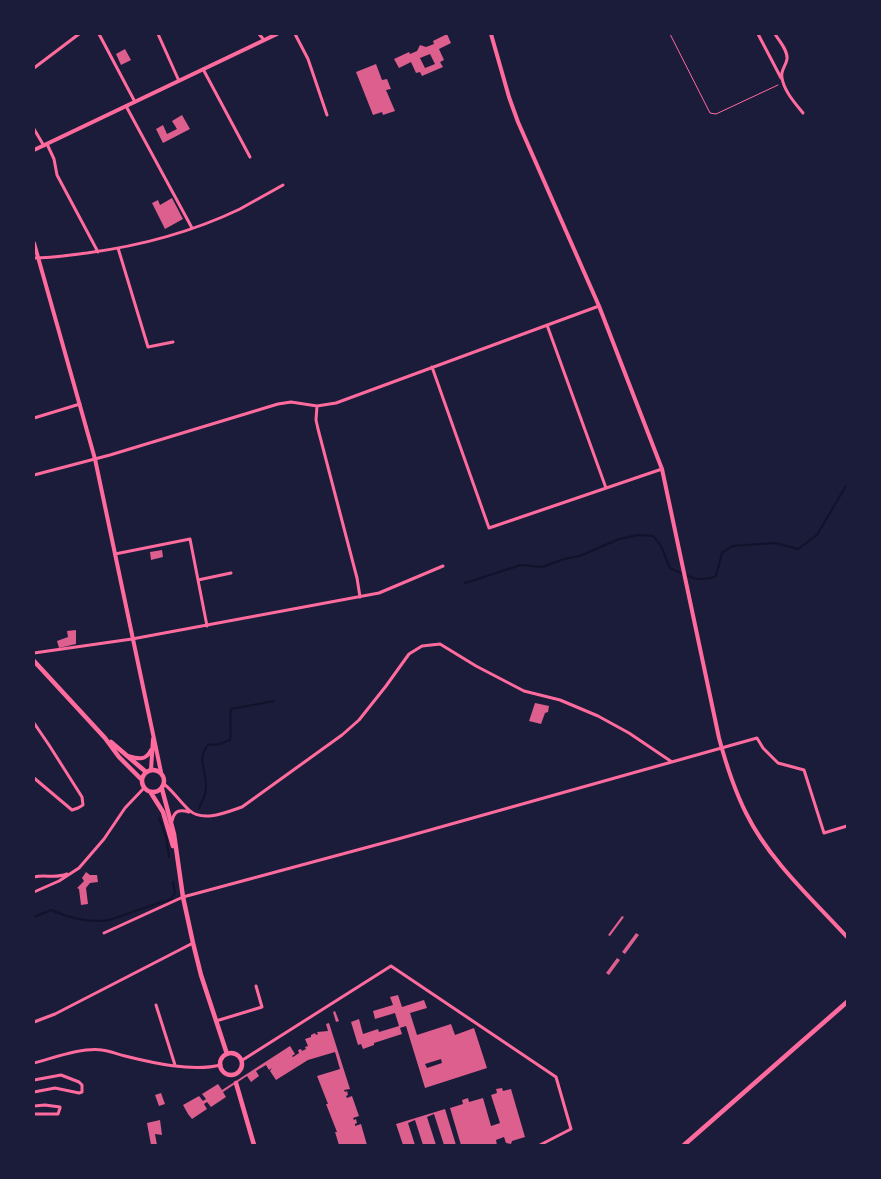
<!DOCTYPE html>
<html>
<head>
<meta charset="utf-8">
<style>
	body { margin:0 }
	#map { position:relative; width:881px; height:1179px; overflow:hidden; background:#1b1b3a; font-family:"Work Sans",sans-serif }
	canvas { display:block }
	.frame { position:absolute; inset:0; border:35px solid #1b1b3a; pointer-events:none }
</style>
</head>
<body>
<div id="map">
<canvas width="881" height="1179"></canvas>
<div class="frame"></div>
</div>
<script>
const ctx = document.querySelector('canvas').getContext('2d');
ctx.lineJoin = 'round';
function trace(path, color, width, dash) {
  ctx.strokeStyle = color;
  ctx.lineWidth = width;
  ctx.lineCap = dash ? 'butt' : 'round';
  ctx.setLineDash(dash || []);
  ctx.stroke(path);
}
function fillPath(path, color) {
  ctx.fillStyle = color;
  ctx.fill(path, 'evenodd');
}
trace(new Path2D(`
	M465,583L521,565L542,567L564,559L580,556L619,539L638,535L653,536L661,546L670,568C685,575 700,584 716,576L722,553L732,546L775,543L798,549L817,535L847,484
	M199,808C202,802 206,795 206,788C207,771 196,760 208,745L220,744L230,740C232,729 229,719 231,709L274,701
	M159,818L166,837L169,857
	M34,917L51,910C69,918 89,923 109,920L171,899L175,893L173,882`), '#12122b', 2);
fillPath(new Path2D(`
	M447,34L451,43L439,49L444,60L440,62L443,67L422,76L420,72L416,73L411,62L399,68L394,59L409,52L410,54L417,51L420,45L426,47L434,44L433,41ZM430,54L435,64L425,68L420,58Z
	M125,49L131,60L121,65L116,54Z
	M376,64L382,80L387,79L391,89L386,90L395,111L383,115L382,112L373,115L356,72Z
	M182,115L190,129L163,143L156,129L163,125L167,134L177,129L172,121Z
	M172,198L183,219L165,229L152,203L158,200L160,205Z
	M162,550L163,557L151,560L150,552Z
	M76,630V644L59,648L57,641L68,637L67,631Z
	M535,703L549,706L548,712L545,713L541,724L529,721Z
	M86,872L90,875H97L98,882L90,883L86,888L88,904L81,905L79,889L77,888L84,881L82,878Z
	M622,916L624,917L610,936L608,935Z
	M636,933L639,935L625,954L622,952Z
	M617,958L620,960L609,975L606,973Z
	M398,995L402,1007L424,1000L427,1008L410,1013L417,1035L451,1024L455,1035L474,1028L487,1068L425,1088L406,1026L400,1028L402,1034L374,1043V1045L363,1049L361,1044L358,1045L351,1022L359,1019L363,1034L378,1029L379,1032L399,1026L395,1013L375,1019L373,1011L393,1005L390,997ZM441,1059L442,1063L427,1068L425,1064Z
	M335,1011L339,1021L336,1022L333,1012Z
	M329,1023L350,1089L344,1090L345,1092L347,1091L348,1095L346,1096L347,1098L352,1096L359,1116L353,1118L354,1120L356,1119L357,1123L355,1124V1126L361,1124L367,1145H339L335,1132H337L326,1104H328L317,1076L340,1069L335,1052L308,1060L276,1080L270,1071L272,1068L269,1070L266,1065L256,1071L259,1076L251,1082L247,1076L223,1092L226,1097L211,1107L207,1102L204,1104L207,1109L192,1119L188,1114L183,1105L199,1096L203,1101L206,1099L202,1094L218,1084L222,1090L290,1046L295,1054L292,1056L293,1057L299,1053L298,1050L301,1049L302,1051L306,1049L305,1047L308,1046L305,1039L311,1037V1035L315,1033L316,1035L318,1034L317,1032L328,1031L326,1024Z
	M502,1088L503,1091L511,1089L525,1137L512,1141L511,1144L506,1143L504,1137L496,1140L497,1145H461L450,1108L463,1104L462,1100L468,1098L469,1102L483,1098L491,1126L500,1123L491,1095L497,1093L496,1089Z
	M161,1093L165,1104L159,1106L155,1095Z
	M445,1109L456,1145H444L434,1114L427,1117L436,1145H423L415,1120L408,1123L415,1145H403L396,1124Z
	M160,1120L162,1135L155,1134L157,1145H151L147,1123Z`), '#dd5f8e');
trace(new Path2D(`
	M670,34L710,113L716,114L778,85`), '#ff6b9d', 1);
trace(new Path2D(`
	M99,34L135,102
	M158,34L179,81
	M259,34L264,40
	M295,34L308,59L327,115
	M758,34L781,78
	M775,34C779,41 788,50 787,59C786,66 780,71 782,78C784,91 795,103 803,113
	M34,68L79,34
	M203,69L250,157
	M126,106L192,228
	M34,129L44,146
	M47,144L54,159L57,175L98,252
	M118,248L148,347L173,342
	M34,258C52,258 69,255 87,253C139,246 192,232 240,209C254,201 269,193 283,185
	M547,325L606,488
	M432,367L489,528L662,469
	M317,406L316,420L318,429L357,578L360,597
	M34,418L80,404
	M34,475L110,455L278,404L291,402L317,406L336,403L599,306
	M115,554L190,539L207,626
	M198,580L231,573
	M34,653L132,639L379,593L443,566
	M34,723L49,745L82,797L83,805L78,808L72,810L34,778
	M164,784C174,792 180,802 189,810C203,823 227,812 242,807L342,735L359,720L386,686L409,654L422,646L440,644L476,666L524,691L560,700L598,716L629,733L672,762
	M172,821C174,811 179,809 189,812
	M34,877C45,874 55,879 67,874
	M34,892L59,881L79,868L104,839L125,808L144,788
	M104,933L183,897L398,839L757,738L763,748L778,763L804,770L824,833L847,826
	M156,1005L175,1065
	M216,1021L262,1007L256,986
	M34,1022L55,1014L193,943
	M241,1061L391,966L556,1077L571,1129L540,1145
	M34,1063C53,1058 83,1047 102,1050C110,1051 117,1054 125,1056C153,1063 192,1072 221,1065
	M34,1080L61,1075L79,1082L82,1085V1092L79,1093L55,1088L34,1092
	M34,1106L45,1105L60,1107V1108L58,1114H34`), '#ff6b9d', 3);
trace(new Path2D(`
	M491,34L509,97L518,122L599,306L662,469L719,738C726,764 734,789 746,813C769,860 812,899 847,937
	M34,150L277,34
	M34,243L95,459L161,772
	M128,756C138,759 146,761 151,750
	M151,770L153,739`), '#ff6b9d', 4);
trace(new Path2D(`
	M34,661L105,738L119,757L142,780
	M111,742L146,772
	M142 781a11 11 0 1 1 22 0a11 11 0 1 1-22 0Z
	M162,789L174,834L183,897L193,943L201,975L227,1054
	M151,793L163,812L173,846
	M220 1064a11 11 0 1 1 22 0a11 11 0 1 1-22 0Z
	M236,1083L254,1145
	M684,1145L847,1002`), '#ff6b9d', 4.5);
</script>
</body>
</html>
